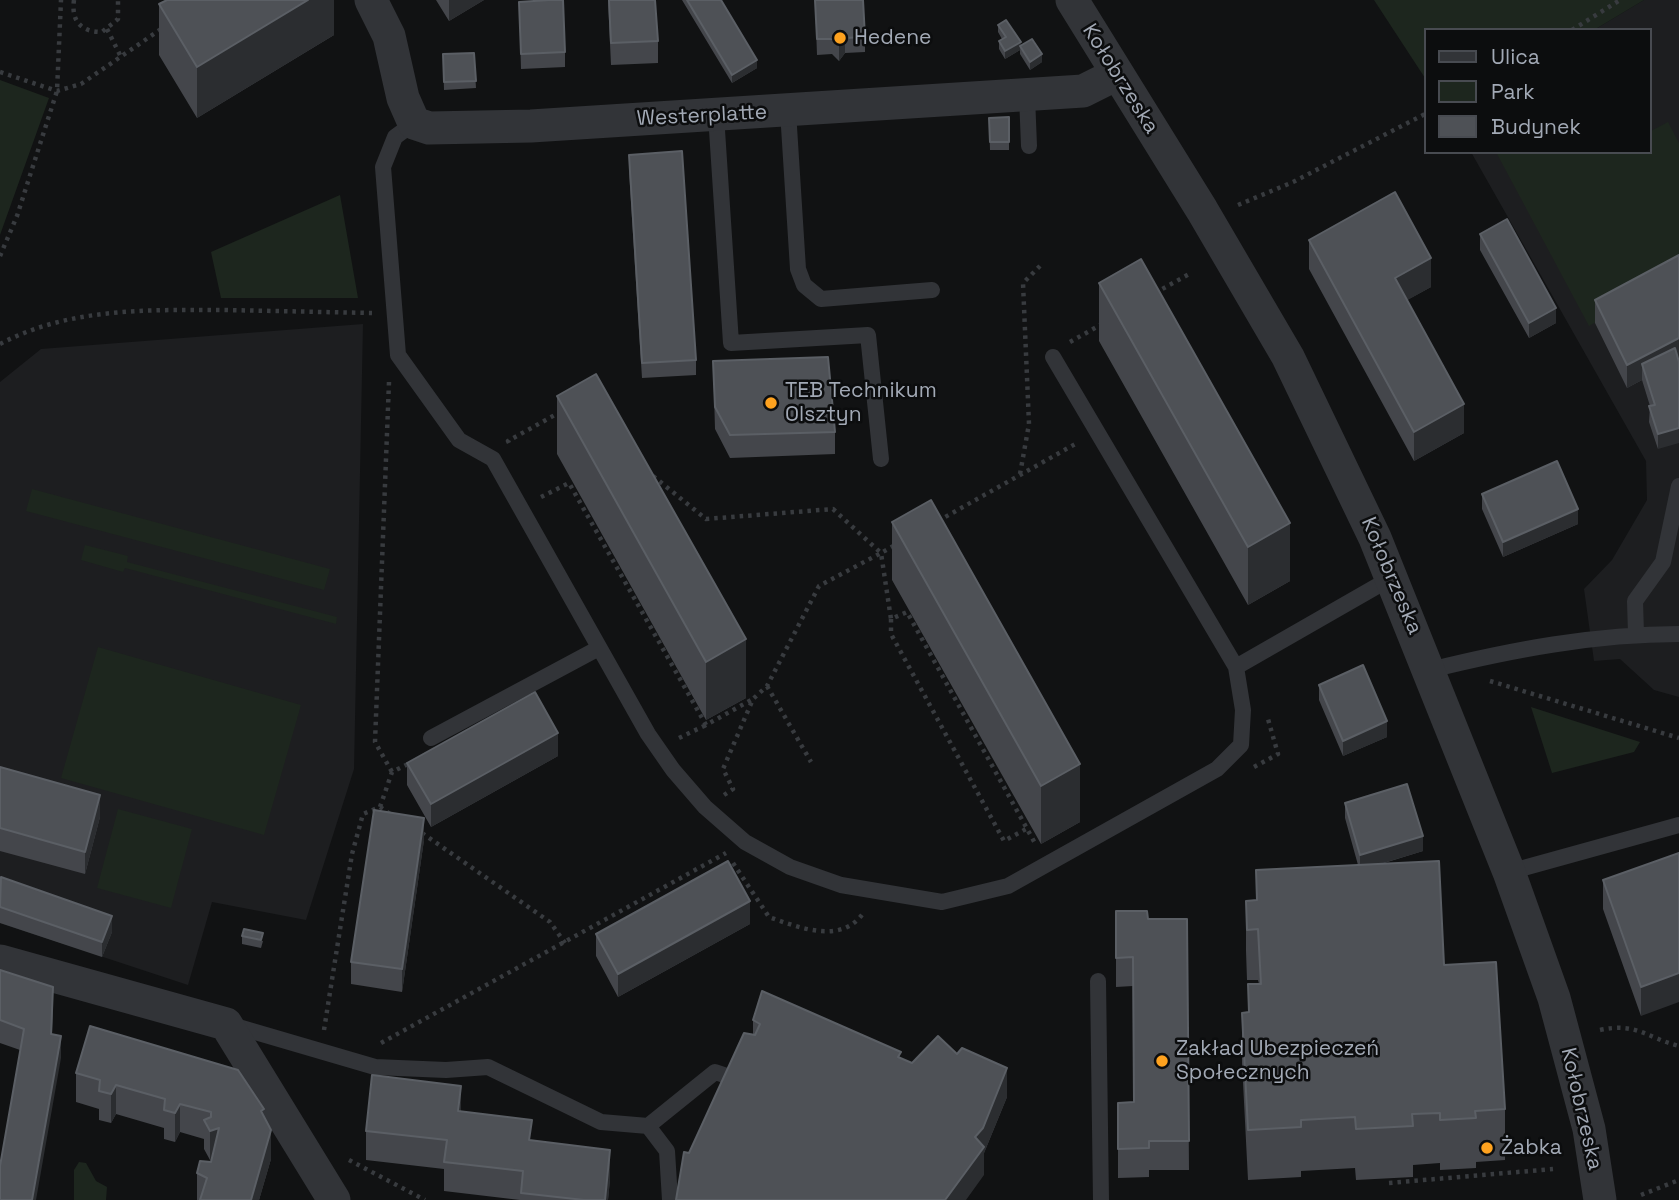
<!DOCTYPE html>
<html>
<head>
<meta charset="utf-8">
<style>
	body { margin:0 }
	#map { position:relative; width:1679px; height:1200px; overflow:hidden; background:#111213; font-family:"Space Grotesk",sans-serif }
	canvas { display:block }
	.legend { position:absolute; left:1424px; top:28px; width:228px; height:126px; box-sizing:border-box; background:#0c0d0e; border:2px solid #484b51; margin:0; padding:9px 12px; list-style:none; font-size:21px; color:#a2a9b5 }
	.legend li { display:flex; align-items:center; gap:14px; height:35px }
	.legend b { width:35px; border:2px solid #484b51 }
</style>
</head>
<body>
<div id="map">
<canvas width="1679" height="1200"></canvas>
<ul class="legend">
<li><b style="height:9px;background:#323438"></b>Ulica</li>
<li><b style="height:19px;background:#1d261e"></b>Park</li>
<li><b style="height:19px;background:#4e5156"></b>Budynek</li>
</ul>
</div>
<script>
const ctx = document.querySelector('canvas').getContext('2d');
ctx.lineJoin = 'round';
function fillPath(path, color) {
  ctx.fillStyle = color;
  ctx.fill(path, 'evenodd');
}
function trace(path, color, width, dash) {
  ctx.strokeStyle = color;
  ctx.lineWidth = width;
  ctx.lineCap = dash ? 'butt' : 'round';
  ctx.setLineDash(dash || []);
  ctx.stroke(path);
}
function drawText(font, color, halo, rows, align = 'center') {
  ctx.font = font + ' "Space Grotesk",sans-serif';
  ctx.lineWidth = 5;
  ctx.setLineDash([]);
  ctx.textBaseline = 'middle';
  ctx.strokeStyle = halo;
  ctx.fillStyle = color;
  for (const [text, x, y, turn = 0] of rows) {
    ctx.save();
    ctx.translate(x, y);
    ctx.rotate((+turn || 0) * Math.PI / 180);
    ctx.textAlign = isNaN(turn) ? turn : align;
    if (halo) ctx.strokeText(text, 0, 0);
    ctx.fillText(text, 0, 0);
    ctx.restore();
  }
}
fillPath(new Path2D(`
	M1644,0H1679V697L1654,690L1620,659L1594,661L1584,589L1612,560L1647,500L1646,461L1471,152H1649V30H1594Z
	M363,324L354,769L306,920L212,902L188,985L0,923V382L41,349Z`), '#1d1e20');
fillPath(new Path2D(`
	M1374,0H1644L1594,30H1425V78Z
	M0,80L49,98L0,235Z
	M1668,122L1679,143V277L1589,326L1496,152H1649V132Z
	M340,195L358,298H221L211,252Z
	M32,489L330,569L324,590L26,511Z
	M85,545L128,556L127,562L337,617L336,624L125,568L123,572L81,560Z
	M98,647L301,705L264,835L61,778Z
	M1531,707L1640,742L1634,752L1552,773Z
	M118,809L192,829L171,908L97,888Z
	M79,1162L86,1163L96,1181L107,1187L106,1200H74V1170Z`), '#1d261e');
trace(new Path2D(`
	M74,0C71,21 81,32 102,32L118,19V0
	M107,29L121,57
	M1572,30L1620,0
	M0,72L57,91L81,84L164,27
	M1238,205L1293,182L1425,114
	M0,256L17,216L57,91L61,0
	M1155,293L1191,273
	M1070,342L1102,324
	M0,344C70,307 149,310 226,310C275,311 323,312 372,313
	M389,382L375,742L392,772
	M509,443L508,441L562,411
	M1020,474L1029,424L1023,283L1040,266
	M653,476L706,519L833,509L881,553L897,544
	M541,497L569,483L706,725L753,699
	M938,521L1077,443
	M891,619V634L1004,841L1026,829
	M1490,681L1679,738
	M767,686L811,762
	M679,738L706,725
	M1254,767L1278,754L1268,719
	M724,795L733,789L723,769L753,699L767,686L819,586L881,553L891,619L907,612L1036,845
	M380,807L392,772L412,762
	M422,833L550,922L565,943
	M733,863L769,917C800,928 842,945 864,912
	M324,1030L352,854L363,814L380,807L390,814
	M1600,1030C1637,1022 1647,1038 1679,1046
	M381,1043L726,853
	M349,1160L425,1200
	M1389,1183L1553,1169
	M1641,1195L1679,1180`), '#383b3f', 4.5, [3.5, 5]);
trace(new Path2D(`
	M1027,96L1029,146
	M788,111L798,269L804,285L821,299L932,290
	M716,115L731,343L868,335L881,459
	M414,123L395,137L383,167L398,355L459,440L493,459L648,734L673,770L705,807L745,842L790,867L841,885L942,902L1008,886L1217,769L1241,745L1243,710L1236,667L1053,357
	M1636,634L1635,601L1663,562L1679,486
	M1236,667L1393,577
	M1430,670C1511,650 1595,634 1679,634
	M431,738L599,648
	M1509,872L1679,825
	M1098,981L1101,1200
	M228,1024L375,1067L446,1070L488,1067L601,1122L648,1126L715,1072L736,1079
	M648,1126L667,1151L670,1200`), '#323438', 16);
trace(new Path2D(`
	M371,0L389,36L403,98L414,123L429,128L531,126L1083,91L1117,74
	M1072,0L1202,210L1288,357L1375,538L1509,872L1554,998L1589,1129L1600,1200
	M0,961L226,1024L334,1200`), '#323438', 33);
fillPath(new Path2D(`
	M334,0V35L197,118L159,55V4Z
	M436,0H484L449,21Z
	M608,0L658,41V63L611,65Z
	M682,0H721L757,68L732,83Z
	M815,0L865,37V52L845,53L839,61L832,54L817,55Z
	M519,2L565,52V67L521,69Z
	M998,25L1021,46L1042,62L1030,70L1020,54V50L1005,59L999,49V41L1002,39L998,32Z
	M474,53L476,88L444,90L443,54Z
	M1009,117V150H990L989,118Z
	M629,155L696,360V375L642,378L629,170Z
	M1480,234L1556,323L1529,338L1480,250Z
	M1309,240L1431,287L1407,300L1464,433L1414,461L1309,269Z
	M1679,255L1658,449L1649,422L1650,406L1642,380L1627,388L1595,323V300Z
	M1099,283L1290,581L1248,605L1099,341Z
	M713,361L835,432V454L730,458L715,429Z
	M557,396L746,698L706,720L557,454Z
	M1482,494L1578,524L1503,557L1482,509Z
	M892,522L1080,822L1041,844L892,580Z
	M1319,685L1387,737L1343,756L1319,700Z
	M558,756L431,827L407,785V763Z
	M0,767L100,817L85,874L0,851Z
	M1345,803L1423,851L1381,864L1444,965L1505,1109V1160L1476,1162V1168L1440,1170V1163L1413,1165V1177L1356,1180L1355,1168L1301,1171V1177L1248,1180L1242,1063V1013L1248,1012V984H1259L1258,980H1247L1246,951V901L1256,900V870L1358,865L1345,818Z
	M424,840L402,992L351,984V962Z
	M1679,853L1641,1016L1603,909V880Z
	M0,879L112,932L102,957L0,923Z
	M1116,911L1148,919H1187L1189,1170H1149V1177L1118,1178V1103L1134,1102L1133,986L1116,987Z
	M750,924L618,997L596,956V934Z
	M242,936L263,941L261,948L242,944Z
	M0,970L53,1009L52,1035L61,1058L20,1050L0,1043Z
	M753,1020L901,1058L912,1063L957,1054L1007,1097L984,1153V1175L689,1153L753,1035Z
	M76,1073L264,1118L271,1159L259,1200H197V1173L211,1162L212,1160H210L204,1149V1139L180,1132L175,1142L164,1139V1128L116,1114L111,1123L99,1120V1109L76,1102Z
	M461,1112L532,1141L610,1179L608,1200H520L444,1191V1169L366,1160V1131Z`), '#44464b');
fillPath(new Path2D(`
	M308,0H334V35L197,118V67Z
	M449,0H484L449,21Z
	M845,38V53L839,61V45Z
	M1021,42L1020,50L1005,59V51Z
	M1042,54V62L1030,70V62Z
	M757,60V68L732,83V75Z
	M1431,258V287L1395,307V278Z
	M1556,308V323L1529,338V323Z
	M1679,338V361L1642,364V380L1627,388V365Z
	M1464,404V433L1414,461V432Z
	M1679,428V443L1658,449V434Z
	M1578,509V524L1503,557V542Z
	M1290,523V581L1248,605V547Z
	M746,639V698L706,720V662Z
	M1387,721V737L1343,756V741Z
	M558,733V756L431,827V804Z
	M1080,764V822L1041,844V786Z
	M100,795V817L85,874V852Z
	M424,818V840L402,992V969Z
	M1423,836V851L1360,870V855Z
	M750,901V924L618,997V974Z
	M112,916V932L102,957V942Z
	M1679,973V1002L1641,1016V987Z
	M61,1036V1058L36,1200H32Z
	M1007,1068V1097L984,1153V1175L966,1200H945Z
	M116,1085V1114L111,1123V1094Z
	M461,1086V1115L458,1111Z
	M180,1104V1132L175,1142V1113Z
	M219,1128V1157L210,1160V1131Z
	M271,1130V1159L259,1200H251Z
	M610,1150V1179L608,1200H605Z`), '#2b2d30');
const building = new Path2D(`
	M167,0H308L197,67L159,4Z
	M549,0H563L565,52L521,54L519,2Z
	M609,0H655L658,41L611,43Z
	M687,0H721L757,60L732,75Z
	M815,0H863L865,37L845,38L839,45L832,39H817Z
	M1006,20L1021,42L1005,51L999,41L1006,37L998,25Z
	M1032,39L1042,54L1030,62L1020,46Z
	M474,53L476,81L444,82L443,54Z
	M1009,117V142H990L989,118Z
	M682,151L696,360L642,363L629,155Z
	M1395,192L1431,258L1395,278L1464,404L1414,432L1309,240Z
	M1507,219L1556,308L1529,323L1480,234Z
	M1679,255V338L1627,365L1595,300Z
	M1141,259L1290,523L1248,547L1099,283Z
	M1675,348L1679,362V428L1658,434L1649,406L1655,405L1642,364Z
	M828,357L835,432L730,435L715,407L713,361Z
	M596,374L746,639L706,662L557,396Z
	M1557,461L1578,509L1503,542L1482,494Z
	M931,500L1080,764L1041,786L892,522Z
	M1363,665L1387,721L1343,741L1319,685Z
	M535,692L558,733L431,804L407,763Z
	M0,767L100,795L85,852L0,828Z
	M1407,784L1423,836L1360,855L1345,803Z
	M374,810L424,818L402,969L351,962Z
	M1679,853V973L1641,987L1603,880Z
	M728,861L750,901L618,974L596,934Z
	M1439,861L1444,965L1496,962L1505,1109L1475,1111L1476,1118L1440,1120V1113L1412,1114L1413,1126L1356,1129L1355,1117L1301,1120V1127L1248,1130L1242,1013L1249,1012L1248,984H1261L1258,929L1247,930L1246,901L1257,900L1256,870Z
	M1,877L112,916L102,942L0,907Z
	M1116,911H1147L1148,919H1187L1189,1141H1149V1148L1118,1149V1103L1134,1102L1133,957L1116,958Z
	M244,929L263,933L261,940L242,936Z
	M0,970L53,987L51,1034L61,1036L32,1200H0V1166L24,1029L0,1020Z
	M762,991L901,1052L898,1057L912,1063L938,1036L957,1054L962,1048L1007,1068L983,1128L975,1137L984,1147L945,1200H676L684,1152L689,1153L744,1033L755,1035L760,1024L753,1020Z
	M90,1026L238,1070L264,1109L261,1111L271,1130L251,1200H200L207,1178L197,1173L200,1161L211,1162L219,1128L210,1131L204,1120L211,1117V1112L180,1104L175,1113L164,1110L165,1099L116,1085L111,1094L99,1091L100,1080L76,1073Z
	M372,1075L461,1086L458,1111L532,1120L529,1140L610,1150L605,1200H584L521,1193L523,1171L444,1162L447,1140L366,1131Z`);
fillPath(building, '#4e5156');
trace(building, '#5b5f65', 2);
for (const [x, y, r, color] of [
	[840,38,7,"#fea21f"],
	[771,403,7,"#fea21f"],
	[1162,1061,7,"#fea21f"],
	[1487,1148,7,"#fea21f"]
]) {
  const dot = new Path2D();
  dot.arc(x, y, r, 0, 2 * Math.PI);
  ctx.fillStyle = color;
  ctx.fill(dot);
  trace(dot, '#0c0d0e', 2.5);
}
drawText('21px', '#a2a9b5', '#0c0d0e', [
	["Hedene",854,38],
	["TEB Technikum",785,391],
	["Olsztyn",785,415],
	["Zakład Ubezpieczeń",1176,1049],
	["Społecznych",1176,1073],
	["Żabka",1501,1148]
], 'left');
drawText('21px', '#a2a9b5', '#0c0d0e', [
	["Kołobrzeska",1120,79,58],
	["Westerplatte",702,116,-3],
	["Kołobrzeska",1391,576,67],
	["Kołobrzeska",1581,1109,77]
]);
</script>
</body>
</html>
